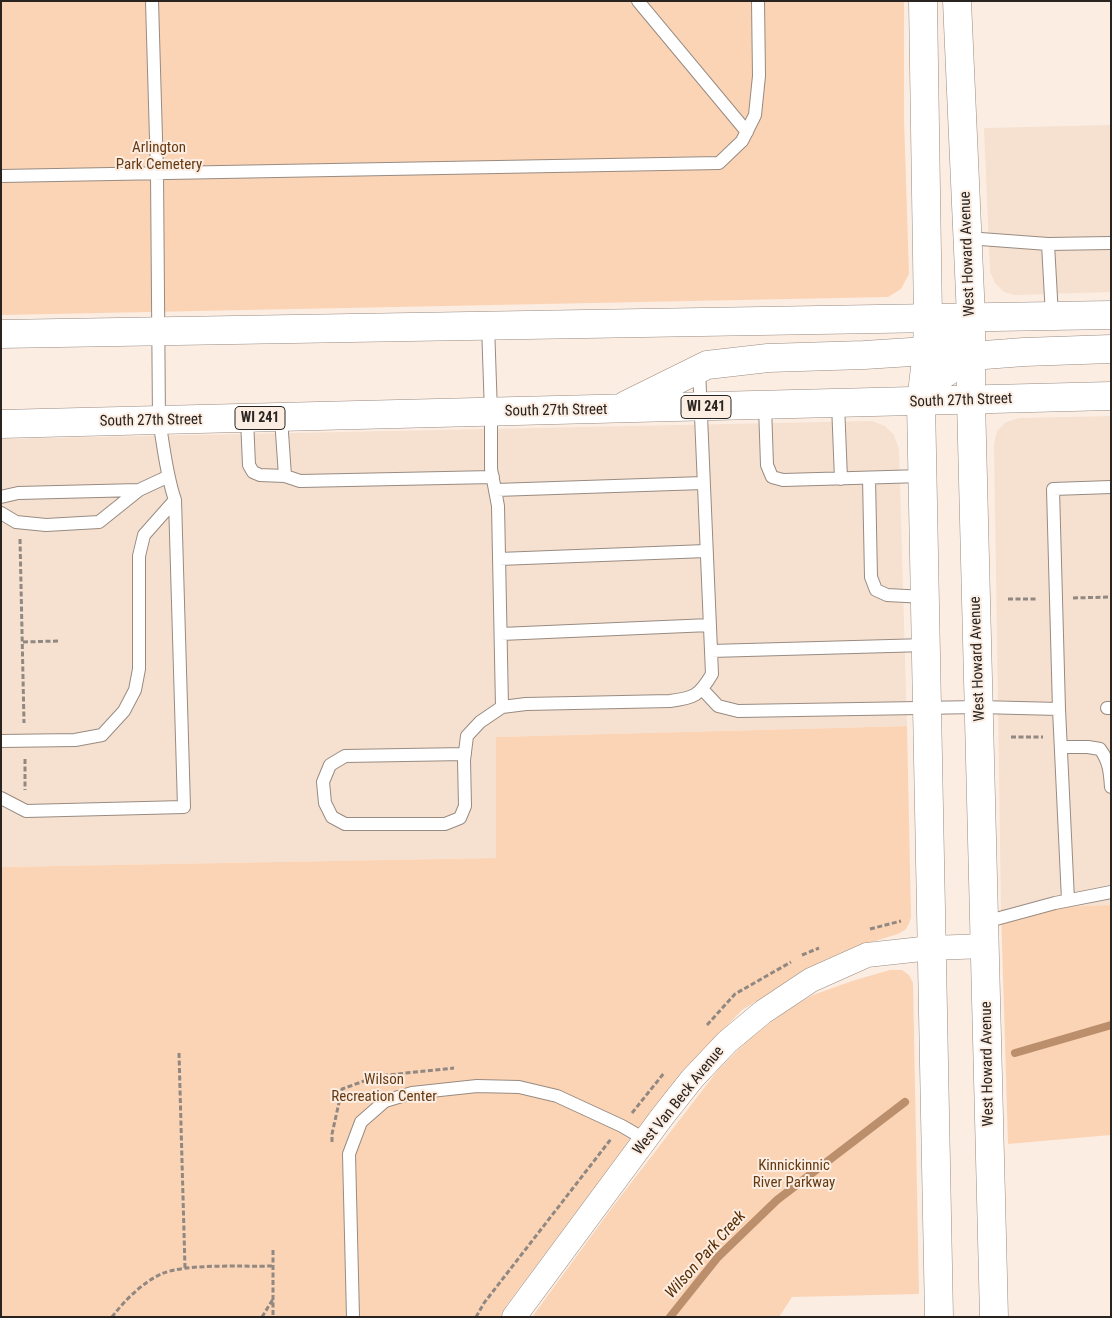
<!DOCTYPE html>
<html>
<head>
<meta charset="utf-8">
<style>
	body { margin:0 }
	#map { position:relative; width:1112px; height:1318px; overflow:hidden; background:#fcede3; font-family:"Roboto Condensed",sans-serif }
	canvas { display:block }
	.frame { position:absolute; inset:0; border:2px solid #292420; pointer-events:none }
</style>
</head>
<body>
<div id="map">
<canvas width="1112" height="1318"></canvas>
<div class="frame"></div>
</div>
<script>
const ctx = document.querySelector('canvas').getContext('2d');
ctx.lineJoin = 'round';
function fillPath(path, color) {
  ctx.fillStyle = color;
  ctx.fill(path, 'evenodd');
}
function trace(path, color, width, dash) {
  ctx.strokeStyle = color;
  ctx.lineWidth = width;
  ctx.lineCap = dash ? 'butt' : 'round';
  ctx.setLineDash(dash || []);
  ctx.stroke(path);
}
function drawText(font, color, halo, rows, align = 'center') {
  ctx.font = font + ' "Roboto Condensed",sans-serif';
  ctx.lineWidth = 4;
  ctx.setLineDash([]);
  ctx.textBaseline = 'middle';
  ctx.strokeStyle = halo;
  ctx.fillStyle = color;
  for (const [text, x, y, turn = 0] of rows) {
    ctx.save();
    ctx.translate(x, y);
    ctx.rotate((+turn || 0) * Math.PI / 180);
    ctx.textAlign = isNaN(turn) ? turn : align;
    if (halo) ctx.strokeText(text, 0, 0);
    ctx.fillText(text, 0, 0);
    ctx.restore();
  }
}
fillPath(new Path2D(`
	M1111,125V292L1015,295L1004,292L995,283L990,272L984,128Z
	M1111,416V905L1001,909L994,444L997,431L1006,422L1019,418Z
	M872,421L885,426L894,435L899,449L907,726L496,737L497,858L1,867V439Z`), '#f6e1d1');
fillPath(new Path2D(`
	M1,1H904V119L909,274L901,289L888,297L1,315Z
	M907,726L911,917L909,924L905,930L898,934L865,944L828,959L742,1010L684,1070L506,1306L507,1317H1V867L496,858V737Z
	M1111,905V1135L1008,1144L1001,909Z
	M890,970H902L909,975L913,983L919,1294L792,1297L779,1317H532L614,1205L718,1070L748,1040L788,1009L813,995L852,981Z`), '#fbd4b6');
trace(new Path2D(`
	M1015,1053L1111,1025
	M670,1317L718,1257L777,1200L905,1102`), '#bb8e6c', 8);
const lane = new Path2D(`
	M638,1L747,132
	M1,176L719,163L742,141L755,115L759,76L758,1
	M967,238L1048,244L1111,243
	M1048,244L1052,316
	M488,325L491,413V469L498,506L502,707
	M838,404L841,479
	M765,406L767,465L772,477L783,480L923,476
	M281,418L285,476
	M247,419L249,465L253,472L260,475L285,476L300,481L493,477
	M869,478L871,577L876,590L887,595L925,597
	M496,490L703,483
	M1,497L18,493L139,490L167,477
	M1,513L16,522L46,525L99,522L139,490
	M499,559L706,551
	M501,634L710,625
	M711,651L926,645
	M703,690L718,706L738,711L979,707L1059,709L1053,489L1111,487
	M1107,708H1111
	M1059,709L1068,900
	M1,741L75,740L102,735L124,711L135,690L139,669V556L144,535L175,500
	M1061,747H1088L1100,749C1109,761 1110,772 1111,787
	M465,754L345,756L330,765L323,782L325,803L332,817L345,824H445L460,818L465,806L464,760L467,736L480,722L502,707L526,704L670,701C694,698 699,696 712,674L699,369
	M1,798L26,811L184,807L175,500C166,474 164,447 159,421L157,173L152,1
	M985,922L1055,903L1111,892
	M353,1317L349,1154L361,1122L385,1101L412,1093L477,1086L519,1087L557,1096L622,1126L646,1140`);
const street = new Path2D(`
	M514,1317L662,1117L692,1079L727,1042L763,1012L811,980L867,955L931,948L986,946`);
const secondary = new Path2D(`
	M923,1L928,319L927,351L921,402L939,1317
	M957,1L971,317V400L994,1317`);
const primary = new Path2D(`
	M1,334L1111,315
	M921,402L939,377L971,356L1024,352L1111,349
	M626,405L707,365L768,358L864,355L927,351L961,332L971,317
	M1,424L1111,396`);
trace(lane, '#988b81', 14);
trace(street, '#988b81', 25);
trace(secondary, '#988b81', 29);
trace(primary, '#988b81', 29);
trace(new Path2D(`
	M20,539L24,723
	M1073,598L1111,597
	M1008,599H1037
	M23,642L58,641
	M1011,737H1043
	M25,759V790
	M870,929L901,921
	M802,955L819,948
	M707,1025L735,994L791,962
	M179,1053L185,1268
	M632,1113L664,1073
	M332,1142V1134L342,1089L378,1076L454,1068
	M273,1250V1317
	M112,1317C124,1301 142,1283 161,1274C187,1263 243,1267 272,1266
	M262,1317L273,1299
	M476,1317L484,1303L611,1139`), '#918881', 3, [5, 2.5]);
trace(lane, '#fff', 12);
trace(street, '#fff', 24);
trace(secondary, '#fff', 28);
trace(primary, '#fff', 28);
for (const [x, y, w] of [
	[706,407,50],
	[260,418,50]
]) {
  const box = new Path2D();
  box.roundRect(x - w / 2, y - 11.5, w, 23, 4);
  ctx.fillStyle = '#fcede3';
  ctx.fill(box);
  trace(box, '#292420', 1);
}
drawText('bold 14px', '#292420', null, [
	["WI 241",706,407],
	["WI 241",260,418]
]);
drawText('15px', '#663a11', '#fcede3', [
	["Arlington",159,148],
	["Park Cemetery",159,165],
	["Wilson",384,1080],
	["Recreation Center",384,1097],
	["Kinnickinnic",794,1166],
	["River Parkway",794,1183]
]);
drawText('15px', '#292420', '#fcede3', [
	["West Howard Avenue",968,254,-92],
	["South 27th Street",961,401,-2],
	["South 27th Street",556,411,-1],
	["South 27th Street",151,421,-1],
	["West Howard Avenue",978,659,-92],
	["West Howard Avenue",988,1064,-91],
	["West Van Beck Avenue",679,1101,-51]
]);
drawText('italic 16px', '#572c00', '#fcede3', [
	["Wilson Park Creek",706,1255,-48]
]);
</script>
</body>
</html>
